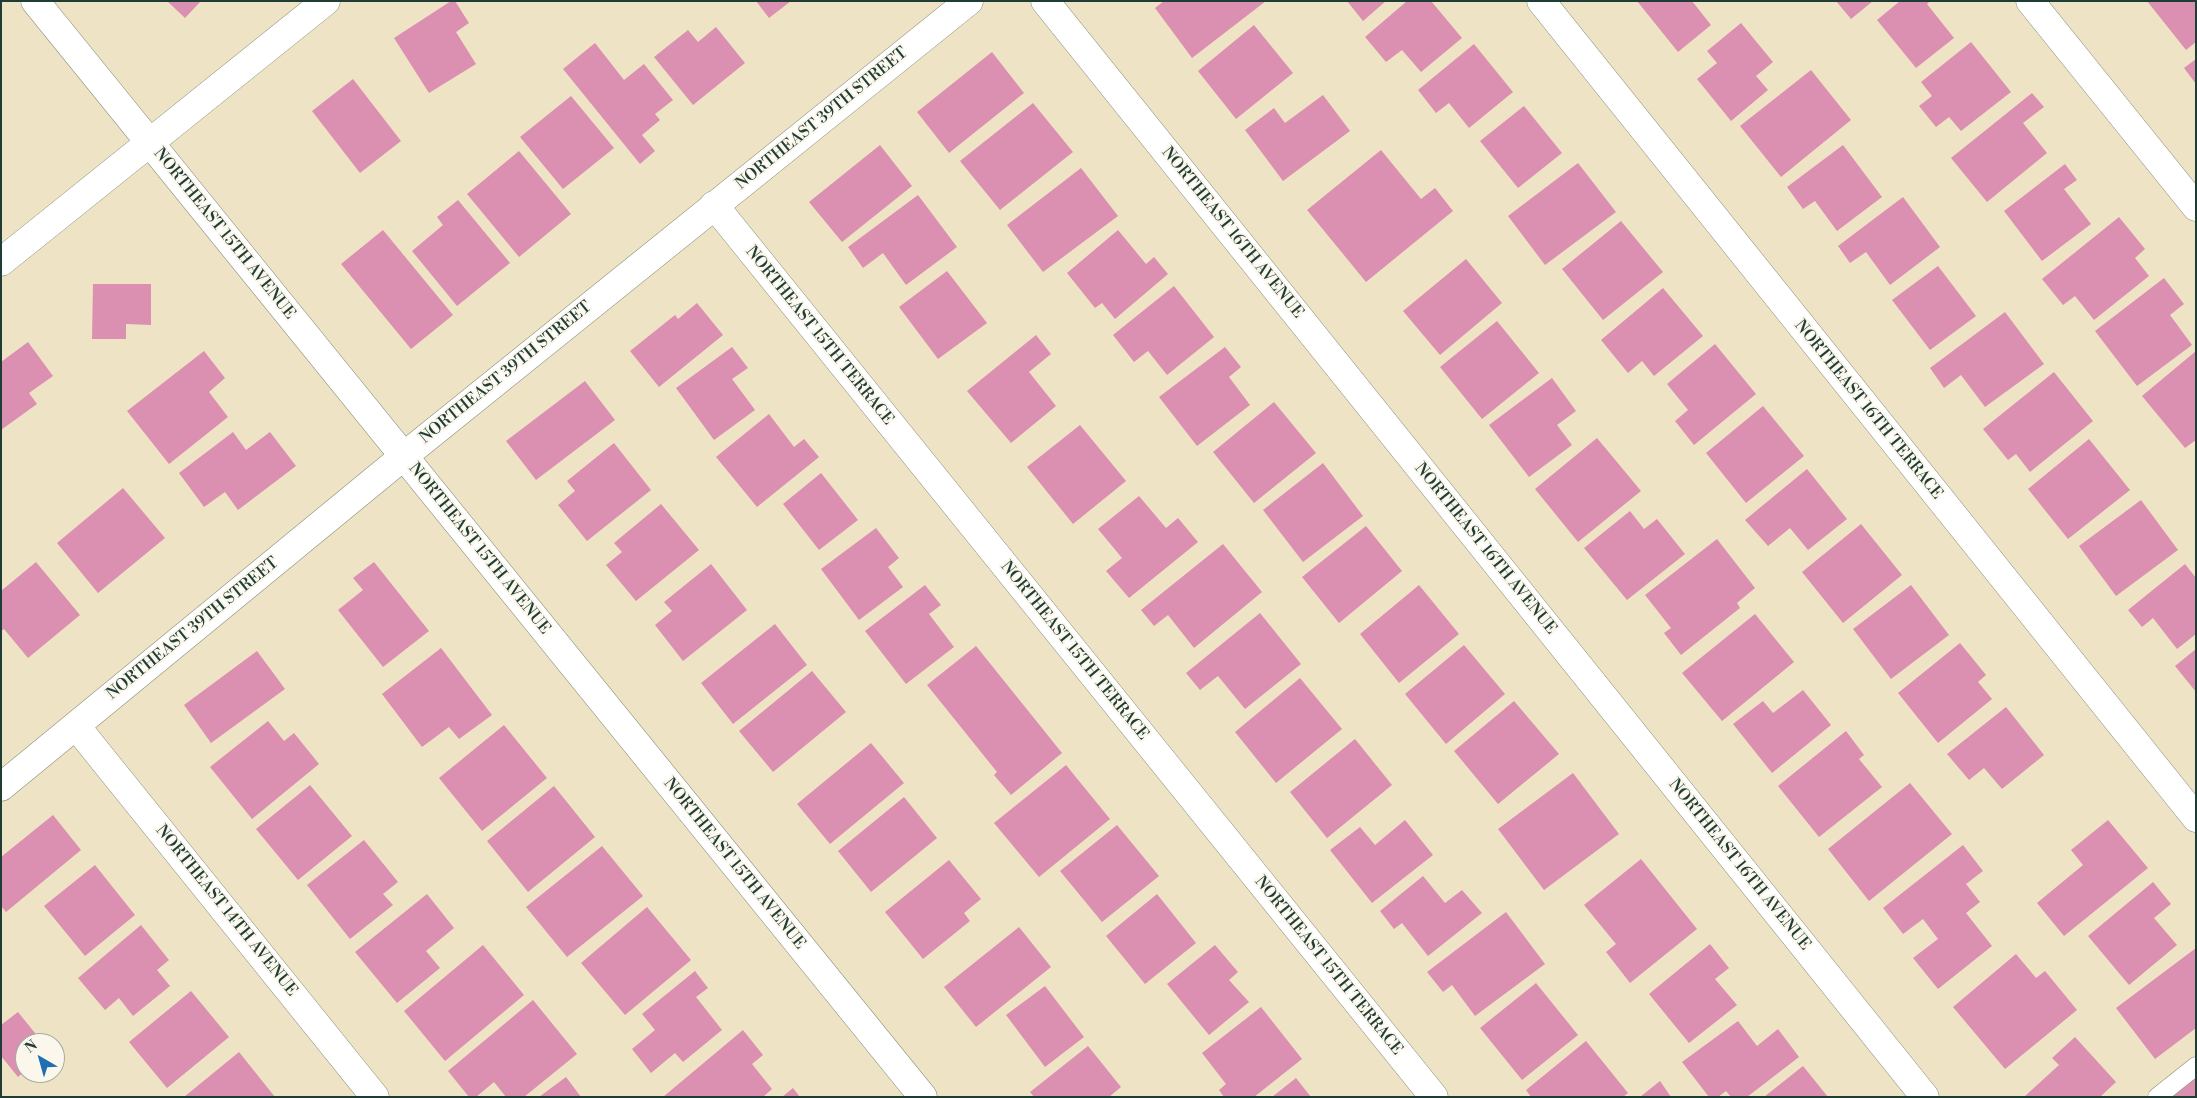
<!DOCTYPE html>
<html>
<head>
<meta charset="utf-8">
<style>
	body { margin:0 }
	#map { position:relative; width:2197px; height:1098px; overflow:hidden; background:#efe3c5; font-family:"Libre Bodoni",serif }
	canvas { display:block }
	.frame { position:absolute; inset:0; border:2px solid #1f3d34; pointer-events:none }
	.north { position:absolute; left:15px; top:1033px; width:50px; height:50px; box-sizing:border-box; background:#fbf7ec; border:1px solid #a3ada2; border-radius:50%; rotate:322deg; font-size:14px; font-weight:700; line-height:20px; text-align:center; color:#1f3d34 }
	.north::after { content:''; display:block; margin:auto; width:18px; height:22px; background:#1f6fb2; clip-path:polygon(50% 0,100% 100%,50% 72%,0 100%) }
</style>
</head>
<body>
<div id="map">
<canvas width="2197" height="1098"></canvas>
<div class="frame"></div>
<div class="north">N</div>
</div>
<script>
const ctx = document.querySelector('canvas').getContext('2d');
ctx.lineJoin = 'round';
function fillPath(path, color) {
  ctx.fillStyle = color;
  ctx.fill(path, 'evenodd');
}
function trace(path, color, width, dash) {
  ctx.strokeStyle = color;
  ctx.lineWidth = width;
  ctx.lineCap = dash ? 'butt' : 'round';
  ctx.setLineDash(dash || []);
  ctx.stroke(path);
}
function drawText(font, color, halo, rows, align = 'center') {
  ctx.font = font + ' "Libre Bodoni",serif';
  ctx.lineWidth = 4;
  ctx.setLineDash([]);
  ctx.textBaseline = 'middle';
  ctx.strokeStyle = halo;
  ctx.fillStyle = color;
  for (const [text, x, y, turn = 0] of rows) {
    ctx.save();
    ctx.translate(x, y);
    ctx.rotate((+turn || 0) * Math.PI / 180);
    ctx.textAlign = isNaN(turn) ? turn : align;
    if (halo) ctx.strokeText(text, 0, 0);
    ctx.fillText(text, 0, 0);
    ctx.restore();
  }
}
fillPath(new Path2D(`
	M167,1H201L185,18Z
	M451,1H455L469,23L456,32L476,64L429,93L394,38Z
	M756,1H791L769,18Z
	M1164,1H1266L1192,58L1155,8Z
	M1347,1H1386L1363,21Z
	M1407,1H1431L1462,38L1421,72L1402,50L1386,62L1365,37Z
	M1637,1H1692L1711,25L1678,52Z
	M1836,1H1873L1851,19Z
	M1900,1H1930L1927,4L1954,38L1916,68L1877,20Z
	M2147,1H2196V42L2186,50Z
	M1741,23L1773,62L1756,76L1768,90L1731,121L1697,79L1717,63L1707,51Z
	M1254,25L1293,73L1236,119L1198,71Z
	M716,27L745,63L693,105L654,57L688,30L698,42Z
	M1971,42L2011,92L1961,131L1949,117L1936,127L1919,106L1932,96L1921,82Z
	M595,43L624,80L644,64L673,100L655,114L660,120L642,135L655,151L640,164L563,69Z
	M1474,44L1513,92L1469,128L1449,103L1436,113L1418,90Z
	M992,52L1024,93L949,153L917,112Z
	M2196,59V84L2184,68Z
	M1811,70L1851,120L1781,177L1740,126Z
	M353,79L401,141L360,173L312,111Z
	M2032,93L2044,107L2023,123L2047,153L1987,202L1951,158Z
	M1323,95L1350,131L1283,181L1245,130L1274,108L1285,123Z
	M571,96L614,148L563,189L520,137Z
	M1033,103L1073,152L1000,210L960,161Z
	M1524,106L1562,153L1518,188L1480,141Z
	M880,145L912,186L842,242L809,202Z
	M1843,145L1882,197L1837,231L1815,201L1803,209L1787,187Z
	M1381,150L1421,199L1435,188L1453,211L1366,282L1307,210Z
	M519,151L571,214L519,257L467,194Z
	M1578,163L1616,212L1545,265L1508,216Z
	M2065,164L2077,180L2064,189L2091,224L2042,261L2004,211Z
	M1081,168L1118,216L1043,272L1007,225Z
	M918,195L957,247L906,285L883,253L863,268L848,247Z
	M1903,197L1940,247L1890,285L1866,252L1850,263L1838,246Z
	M458,200L510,263L457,306L412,251L443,225L437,217Z
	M2119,217L2145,249L2135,258L2149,276L2094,320L2075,296L2063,305L2042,279Z
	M1621,221L1663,272L1603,320L1562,269Z
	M383,230L453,315L411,349L341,264Z
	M1118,230L1146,264L1154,257L1168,274L1115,319L1102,303L1095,308L1067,273Z
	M1466,259L1502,303L1440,355L1403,311Z
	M1938,266L1976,316L1930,350L1892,300Z
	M947,271L987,323L938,359L899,307Z
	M2164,278L2184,304L2170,315L2192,345L2137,386L2095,331Z
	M93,284H151V325L126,324V339H92Z
	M1174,286L1214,337L1167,375L1148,351L1134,362L1113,335Z
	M1663,288L1703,336L1654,376L1642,361L1628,373L1601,340Z
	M697,303L723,335L659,387L630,351L675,315L678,319Z
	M2005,312L2044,364L1985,407L1961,375L1944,388L1930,368Z
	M1497,321L1539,373L1482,419L1440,367Z
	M1036,335L1051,354L1029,372L1056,406L1011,443L967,391Z
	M28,342L53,376L29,393L37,404L1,430V362Z
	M1715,344L1756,394L1694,445L1675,421L1688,410L1667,384Z
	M732,347L748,368L732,379L755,410L714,440L676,388Z
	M1225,347L1241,367L1229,377L1250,405L1197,446L1159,397Z
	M204,351L225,378L209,392L228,417L169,464L127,411Z
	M2196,351V440L2185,448L2142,396Z
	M2054,372L2093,421L2030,472L2016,454L2008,460L1983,429Z
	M1552,378L1576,411L1557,425L1572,445L1529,477L1489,425Z
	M585,381L615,420L536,480L506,441Z
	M1274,402L1316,453L1254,503L1213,452Z
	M1763,406L1804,456L1746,503L1706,453Z
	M769,414L794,447L804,439L819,457L757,507L716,457Z
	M1080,425L1126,481L1073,524L1027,467Z
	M233,432L246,450L270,432L296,466L238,510L225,492L204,507L179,473Z
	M1597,438L1641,491L1578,542L1535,489Z
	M2089,439L2130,490L2068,539L2028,489Z
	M614,443L651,490L587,541L558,505L575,491L567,481Z
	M1323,463L1363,516L1303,562L1263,510Z
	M1807,469L1847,519L1808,550L1790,528L1768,546L1745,520Z
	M821,473L858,520L819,550L783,504Z
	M123,488L165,538L98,593L57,543Z
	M1139,496L1166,528L1178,518L1198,542L1129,598L1106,571L1122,558L1098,529Z
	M2141,500L2178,550L2116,596L2079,546Z
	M661,504L699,550L636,601L606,565L622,552L614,543Z
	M1630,511L1644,529L1657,519L1685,554L1627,600L1584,548Z
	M1861,524L1902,575L1843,623L1802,572Z
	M1366,526L1402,571L1339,623L1302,577Z
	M876,528L899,558L888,567L903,587L859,620L821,569Z
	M1717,539L1755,588L1737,603L1740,608L1681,655L1664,633L1671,628L1645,595Z
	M1223,544L1262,592L1194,648L1168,615L1154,626L1141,610Z
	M36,562L80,615L28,658L4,629L1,631V591Z
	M374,562L429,631L383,667L338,610L363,590L353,578Z
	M711,564L747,610L683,661L655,625L672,611L664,602Z
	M2185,564L2196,578V634L2177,649L2153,618L2142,627L2128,610Z
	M925,585L941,605L929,614L954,647L906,684L865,631Z
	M1419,585L1459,634L1399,683L1360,634Z
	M1911,585L1949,635L1891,679L1853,629Z
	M1260,613L1301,664L1245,709L1218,676L1200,690L1186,673Z
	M1755,614L1794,662L1722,721L1682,673Z
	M775,624L807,665L733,724L701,683Z
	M1960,643L1986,675L1978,682L1992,699L1938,743L1898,693Z
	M1464,645L1505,694L1446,744L1405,694Z
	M976,646L1062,753L1011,795L994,775L997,772L927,685Z
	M441,648L492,715L459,739L449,727L422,747L382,694Z
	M2196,649V692L2175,666Z
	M257,651L285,689L211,743L184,705Z
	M812,671L846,712L773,772L739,731Z
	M1300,678L1342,729L1276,783L1235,732Z
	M1803,690L1831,725L1772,773L1733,724L1763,701L1773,713Z
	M1514,701L1559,754L1498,804L1454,751Z
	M2006,707L2044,755L2002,789L1984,768L1969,780L1947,754Z
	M268,721L284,741L294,733L319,764L252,819L210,767Z
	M504,725L547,778L482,831L439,778Z
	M1846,731L1864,755L1859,759L1882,787L1819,837L1778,786Z
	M1355,739L1392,785L1327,838L1290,792Z
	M871,743L904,783L830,844L797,804Z
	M1066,765L1110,819L1039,877L994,823Z
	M1573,773L1619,834L1544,890L1498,829Z
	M1910,783L1952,834L1869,901L1828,849Z
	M310,785L352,836L298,880L256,829Z
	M554,786L595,837L528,892L487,841Z
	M904,797L937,838L871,892L838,851Z
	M53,815L81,850L6,912L1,906V857Z
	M1405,820L1433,855L1372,903L1330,850L1360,827L1375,845Z
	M2108,820L2148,868L2064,936L2037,903L2083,865L2071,850Z
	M1117,825L1159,876L1102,922L1060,871Z
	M364,840L398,882L383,894L393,905L350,939L307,885Z
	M1963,845L1983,871L1966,884L1980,902L1966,913L1992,946L1938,989L1913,958L1938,939L1923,919L1903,934L1883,908Z
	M602,846L643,896L567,957L526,907Z
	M1641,859L1697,929L1630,983L1606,952L1616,944L1584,905Z
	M949,860L981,899L964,913L970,921L923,959L885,912Z
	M95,865L135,915L85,956L44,906Z
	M1423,876L1445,903L1462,890L1482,913L1428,956L1402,923L1394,929L1380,911Z
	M2153,882L2171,904L2154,918L2177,945L2129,985L2088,936Z
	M427,894L454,928L426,951L440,968L397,1003L355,952Z
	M1157,894L1196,943L1145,984L1106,936Z
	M647,907L691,960L625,1015L581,963Z
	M1506,912L1545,964L1475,1016L1452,985L1443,992L1427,972Z
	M141,925L169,960L157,970L170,986L133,1016L119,998L105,1010L78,978Z
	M1019,927L1051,967L976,1027L944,987Z
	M1710,944L1729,968L1715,979L1737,1005L1689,1043L1649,994Z
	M483,945L524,995L445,1061L404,1011Z
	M1215,945L1238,972L1229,980L1249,1002L1209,1035L1167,984Z
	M2196,948V1028L2155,1059L2116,1008Z
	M2016,954L2036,978L2045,971L2077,1010L2005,1069L1953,1007Z
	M695,971L708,988L696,997L722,1030L683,1062L675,1053L651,1073L632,1049L655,1030L642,1014Z
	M1536,983L1578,1035L1522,1080L1480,1028Z
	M1045,986L1084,1037L1045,1067L1006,1015Z
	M191,991L229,1037L167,1088L129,1042Z
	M533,1000L577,1054L524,1097H506L494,1082L476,1097H469L448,1071Z
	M1261,1007L1302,1059L1254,1097H1224L1219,1090L1226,1084L1202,1053Z
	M18,1012L43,1043H25V1071L18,1077L1,1056V1025Z
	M1738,1021L1757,1046L1778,1029L1799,1057L1747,1097H1731L1726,1091L1718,1097H1709L1682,1062Z
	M743,1030L763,1055L752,1064L772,1089L763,1097H663Z
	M2075,1037L2116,1082L2100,1097H2024L2059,1065L2052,1058Z
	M1586,1041L1628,1093L1623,1097H1531L1526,1090Z
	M1088,1046L1121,1087L1109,1097H1034L1030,1092Z
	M239,1052L275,1097H184Z
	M1803,1066L1828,1097H1764Z
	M566,1077L581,1097H539Z
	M2196,1077V1097H2172Z
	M1296,1078L1311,1097H1272Z
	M1660,1081L1671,1097H1640Z
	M793,1088L800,1097H782Z`), '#db8fb1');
const lane = new Path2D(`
	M2157,1097L2196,1066`);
const street = new Path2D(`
	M35,1L923,1097
	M1045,1L1925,1097
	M1541,1L2196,818
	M2030,1L2196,207
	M714,205L1434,1097
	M1,262L326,1
	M76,726L375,1097
	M1,787L404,456L969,1`);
trace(lane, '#87907c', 19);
trace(street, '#87907c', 29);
trace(lane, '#fff', 18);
trace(street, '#fff', 28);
drawText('16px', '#1f3d34', '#fbf7ec', [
	["NORTHEAST 39TH STREET",822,119,-39],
	["NORTHEAST 16TH AVENUE",1232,233,51],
	["NORTHEAST 15TH AVENUE",224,234,51],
	["NORTHEAST 15TH TERRACE",819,336,51],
	["NORTHEAST 39TH STREET",506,373,-39],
	["NORTHEAST 16TH TERRACE",1868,410,51],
	["NORTHEAST 15TH AVENUE",479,549,51],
	["NORTHEAST 16TH AVENUE",1485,549,51],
	["NORTHEAST 39TH STREET",193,629,-39],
	["NORTHEAST 15TH TERRACE",1074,651,51],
	["NORTHEAST 15TH AVENUE",734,864,51],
	["NORTHEAST 16TH AVENUE",1739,865,51],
	["NORTHEAST 14TH AVENUE",226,911,51],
	["NORTHEAST 15TH TERRACE",1328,966,51]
]);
</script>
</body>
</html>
